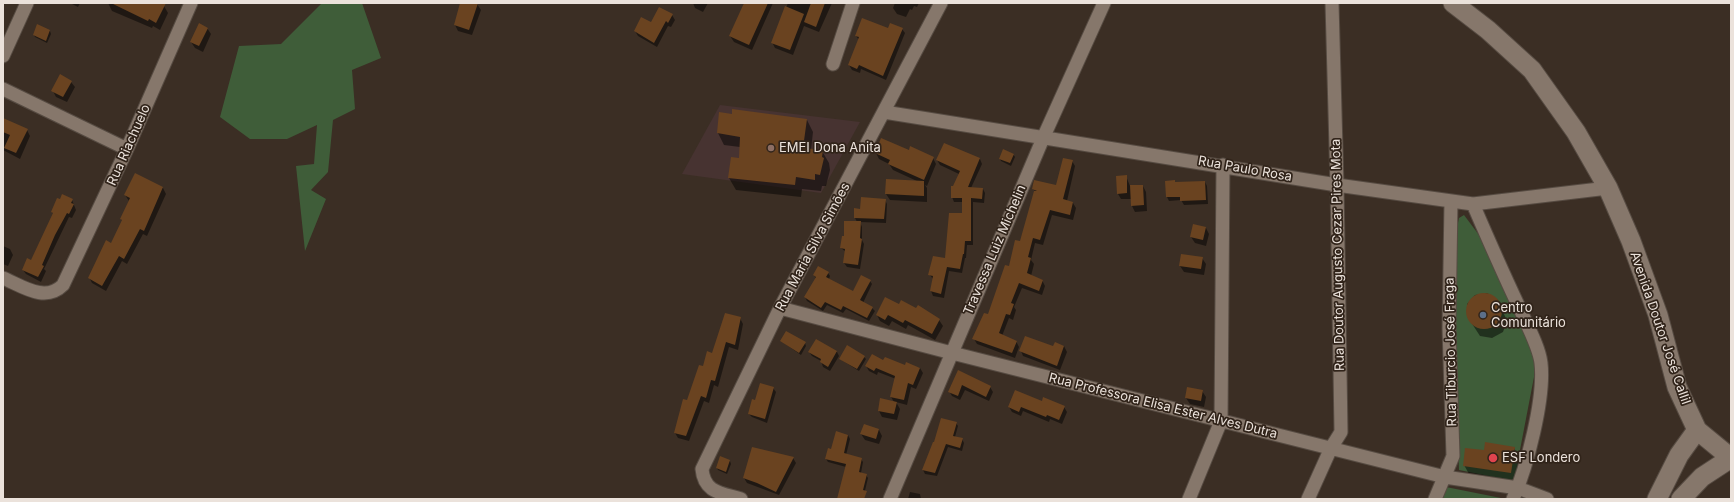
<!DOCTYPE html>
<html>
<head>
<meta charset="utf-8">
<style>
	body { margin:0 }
	#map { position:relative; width:1734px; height:502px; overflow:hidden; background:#3b2e24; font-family:Inter,sans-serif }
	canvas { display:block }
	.frame { position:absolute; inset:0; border:4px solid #ebe2db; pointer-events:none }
</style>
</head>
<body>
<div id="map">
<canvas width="1734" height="502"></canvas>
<div class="frame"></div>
</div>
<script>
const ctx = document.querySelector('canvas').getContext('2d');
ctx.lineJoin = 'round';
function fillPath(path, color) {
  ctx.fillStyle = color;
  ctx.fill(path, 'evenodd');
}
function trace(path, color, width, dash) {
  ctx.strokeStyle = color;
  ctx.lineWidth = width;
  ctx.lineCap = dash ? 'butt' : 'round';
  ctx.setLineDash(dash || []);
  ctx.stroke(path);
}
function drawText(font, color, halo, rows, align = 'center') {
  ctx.font = font + ' Inter,sans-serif';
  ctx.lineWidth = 3.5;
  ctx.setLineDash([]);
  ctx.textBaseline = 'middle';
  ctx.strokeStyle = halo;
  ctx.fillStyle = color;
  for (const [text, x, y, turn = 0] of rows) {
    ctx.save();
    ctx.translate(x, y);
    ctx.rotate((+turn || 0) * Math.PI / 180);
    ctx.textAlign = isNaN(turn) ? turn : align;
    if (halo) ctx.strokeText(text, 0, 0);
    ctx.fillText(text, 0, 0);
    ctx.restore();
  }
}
fillPath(new Path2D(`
	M720,105L860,122L821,193L682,174Z`), '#473331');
fillPath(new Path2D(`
	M322,3H362L381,58L352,70L355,109L333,120L328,172L311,190L326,199L305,251L296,166L314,164L317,125L287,139H250L220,117L239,46L281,44Z
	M1464,215L1479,235L1514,302L1534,360V377L1514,481L1459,470L1454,328L1456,233L1459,218Z
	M1446,487L1506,499H1441Z`), '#3f5d39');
fillPath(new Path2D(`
	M70,3H80L78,7Z
	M108,3H159L164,6L168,13L160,30L153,26L152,28L112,11Z
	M462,3L477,4L481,10L472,35L458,31L455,25Z
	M693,3H708L703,12L695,8Z
	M743,3H773L752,50L734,42L730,36L744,6Z
	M788,3H832L819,32L804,26L793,55L775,48L772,42Z
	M895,3H919L917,7L914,6L912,10L910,9L906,17L897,14L893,8Z
	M672,15L675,20L671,27L668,26L657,47L638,36L635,31Z
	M38,26L50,31L51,34L47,43L35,37L34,35Z
	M207,28L211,34L203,52L195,48L191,42Z
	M902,29L905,33L886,80L861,69L860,73L852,70L849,65L859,40L856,36Z
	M71,82L75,87L67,102L56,97L53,91Z
	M3,119L27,130L30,136L20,159L3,150Z
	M807,120L813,132L811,150L822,151L829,163L830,170L826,186H822L821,191L802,189L801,197L736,190L729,178L732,158L740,159V147L724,145L718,133Z
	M882,139L909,151L933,158L936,164L927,186L925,185L927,188V202L890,200L886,194L919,182L893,170L889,164L879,159L876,153Z
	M944,144L980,159L982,164L971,188L983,189L985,193L984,203L973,202V245H967L966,258H965L962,273L949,271L944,298L933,296L931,291L933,279L930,275L946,260L963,214V202H954L952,197L959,174L940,165L937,160Z
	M1013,154L1015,157L1011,166L1001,161L1000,159Z
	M1072,161L1075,166L1067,201L1073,203L1076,208L1073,220L1052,215L1043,245L1035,243L1031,260L1034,264L1031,276L1042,280L1045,286L1042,295L1022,288L1014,307L1016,310L1013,320L1009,318L1002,336L1016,341L1019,347L1015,358L977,344L974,339L989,316L1021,242L1035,191L1033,189L1057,187Z
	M135,175L163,188L166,194L147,236L143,234L127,264L122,261L106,291L92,283L89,277L111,244L123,222L121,219L129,201L125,195Z
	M1126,176L1130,186H1143L1146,192L1147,211L1135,212L1132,206V199H1121L1118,194Z
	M1166,182H1205L1207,186L1208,204L1184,205L1181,200L1169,201L1167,197Z
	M72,200L76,210L72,218L69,217L44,269L46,271L41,282L26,274L23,270L31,261L54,215L52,212Z
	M885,200L887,204L886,223L860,222L862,227V240L864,244L860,269L847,267L844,263L846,252L841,248L845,237L857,222L855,218Z
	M1194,225L1206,228L1209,234L1206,246L1195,243L1191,237Z
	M3,246L10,249L13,255L8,266L3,264Z
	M1202,258L1206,264L1204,275L1184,272L1180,266Z
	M828,273L830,276L829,279L853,292L870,281L872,284L863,303L872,308L875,311L869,321L846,309L843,313L827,305L823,311L807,301L805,297L816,279L814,275Z
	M1487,293L1498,300L1507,321L1503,332L1492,338L1480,336L1467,316V304L1475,295Z
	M899,306L939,320L943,326L935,340L908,325L906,329L892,321L889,326L880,321L877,315Z
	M740,318L743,324L738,350L729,347L718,387L714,385L709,403L704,401L689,441L678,438L675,433L687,401L704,367Z
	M781,341L805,343L806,346L801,355Z
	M1064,346L1067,352L1060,370L1023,356L1021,351Z
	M809,352H837L839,356L830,371L823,367L821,361L812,356Z
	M864,357L866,359L859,371L840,359Z
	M884,362L920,368L923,373L916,389L911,387L907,405L896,402L900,409L897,420L882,417L879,411L894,402L891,397L896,379L878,372L877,375L869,371L866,366Z
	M959,372L990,387L993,392L989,401L965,390L960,400L952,396L949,391Z
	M773,388L776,392L767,423L752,417L749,414L756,401Z
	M1202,391L1206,397L1204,407L1190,404L1186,398Z
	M1042,402L1064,407L1067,412L1062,424L1050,419L1049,422L1023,411L1021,416L1012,412L1009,407Z
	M956,423L958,426L955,437L962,439L964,443L962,451L948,447L937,476L925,474L923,470Z
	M879,430L882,436L879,444L865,440L861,434Z
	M848,435L850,439L846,455L861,459L863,462L861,473L866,475L868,478L863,499H838L846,467L828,462L826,459L832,450Z
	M1514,448L1519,457L1516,481L1469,474L1464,465L1485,451Z
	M793,458L796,463L779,495L747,483L744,478Z
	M730,461L731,464L727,474L718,470L717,468Z
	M910,492L920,494L921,499H908Z`), '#0007');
fillPath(new Path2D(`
	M111,3H166L156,23L149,19L148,21Z
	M460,3H478L469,30L454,25Z
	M744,3H768L749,45L729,36Z
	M811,3H825L816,27L804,22Z
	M785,6L804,14L790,50L771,43Z
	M659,7L673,14L668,23L666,21L654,43L634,31L641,17L651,22Z
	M862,18L888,28L890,23L903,28L883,76L859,65L857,69L848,65L859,37L855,36Z
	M199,23L208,28L199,46L190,42Z
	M37,24L50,30L46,41L33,35Z
	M60,74L72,81L63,97L51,91Z
	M732,109L807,119L803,148L823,150L822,157L824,158L820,175L815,174V180L796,177L795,185L728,178L731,157L739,158L740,137L717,133L719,112L732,114Z
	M3,118L28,129L16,153L4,148L10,135L3,132Z
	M881,138L909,150L910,146L934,157L924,180L888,164L890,160L875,153Z
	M944,143L980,158L968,187L983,188L982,199L971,198V241H965L964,254H963L960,269L947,267L941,294L930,291L933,276L928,275L933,256L945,258L949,213H962V198H951V186H953L960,171L936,160Z
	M1003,149L1014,154L1010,163L999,159Z
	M1063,158L1073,160L1063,199L1073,202L1070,215L1050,210L1040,240L1033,238L1028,257L1031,258L1027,273L1043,280L1039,291L1019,283L1011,303L1014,304L1010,315L1006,314L999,333L1017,341L1012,353L972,339L984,313L988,314L1005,265L1009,266L1015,240L1020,241L1034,191H1037L1032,189L1034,180L1056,185Z
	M135,173L163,187L144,231L140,229L124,259L119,256L102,286L88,278L106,240L111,243L122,220L120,219L130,198L124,195Z
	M1127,175V193L1117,194L1116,176Z
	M886,179L924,181V196L885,194Z
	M1175,180V182L1205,181L1206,200L1180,201V197H1166L1165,181Z
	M1130,185H1143L1144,205L1131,206Z
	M62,194L73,199L71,203L74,204L69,214L67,213L55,235L42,265L44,266L38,277L22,270L27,258L31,260L53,213L51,212L57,198L60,199Z
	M861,197L886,199L884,219L854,218V208L860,209Z
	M844,221H861L860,238L862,239L858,265L843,263L845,249L840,248L842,236H844Z
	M1193,224L1206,227L1203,240L1190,237Z
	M1181,254L1203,257L1201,269L1179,266Z
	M818,266L829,272L826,277L853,291L861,275L871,280L860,300L873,307L867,318L843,306L841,310L825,302L821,308L804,297L816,277L813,275Z
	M1466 311a18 18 0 1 1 36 0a18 18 0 1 1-36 0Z
	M885,297L899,304L901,300L916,308L918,305L940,319L932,334L905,320L903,323L888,315L885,320L876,315Z
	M725,313L741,317L735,345L726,342L715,381L711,380L706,398L701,396L686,436L674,433L683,399L687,400L699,365L703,366L707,351L712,353Z
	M786,331L806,342L799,353L780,341Z
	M1025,336L1053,346L1055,342L1064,346L1057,366L1019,351Z
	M816,339L837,351L828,367L820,362L821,359L808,352Z
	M847,345L865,356L857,369L839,359Z
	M872,354L883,360L885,357L905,365L906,362L920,368L913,385L908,383L904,400L890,397L895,376L876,368L874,371L865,366Z
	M958,370L991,386L986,397L962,385L958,396L948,392Z
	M760,383L774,387L765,419L748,414L752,399L755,400Z
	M1187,387L1203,390L1201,401L1185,398Z
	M1015,390L1042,401L1043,397L1065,406L1059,420L1047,415L1046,417L1021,407L1019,412L1008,407Z
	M880,398L897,402L894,414L878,411Z
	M941,418L957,422L953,436L963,438L960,448L946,444L935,473L922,470L933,442H934Z
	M864,424L879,429L876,439L860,434Z
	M836,431L848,435L844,453L862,458L859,472L867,474L863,490L867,491L864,499H837L846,464L825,459L828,448L831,449Z
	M1485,442L1515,447L1511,473L1463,466L1465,448L1484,450Z
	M752,447L794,457L776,492L757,483L743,478Z
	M720,456L730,460L726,472L716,468Z`), '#6a4320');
const street = new Path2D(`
	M3,56L27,3
	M833,64L853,3
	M3,89L127,149
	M884,112L1337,185L1473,204L1608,188
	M1473,204C1488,239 1503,273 1519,307C1526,323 1539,346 1541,363C1545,398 1527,467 1513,499
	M3,278C22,286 45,303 63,285L127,149L191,3
	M780,308L952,353L1445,477L1518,488L1547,499
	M741,499C722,493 704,493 702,469L780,308L941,3
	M890,499L1044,136L1104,3
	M1189,499L1221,421L1223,165
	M1308,499L1331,448L1341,432L1337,185L1332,3
	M1435,499L1453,456L1449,328L1451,201`);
const secondary = new Path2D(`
	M1453,3L1488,30L1532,70L1576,132L1608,188L1631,241L1658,315L1677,387L1697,430L1731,458
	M1657,499L1679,455L1697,430
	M1681,499L1702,477L1731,458`);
trace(street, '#564b42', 15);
trace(secondary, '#564b42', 21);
trace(street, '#86776b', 13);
trace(secondary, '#86776b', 19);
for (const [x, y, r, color] of [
	[771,148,4,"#8d6e63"],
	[1483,315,4,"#5c6f8a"],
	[1493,458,5,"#e0444e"]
]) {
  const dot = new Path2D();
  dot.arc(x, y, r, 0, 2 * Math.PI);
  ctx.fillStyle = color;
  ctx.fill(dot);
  trace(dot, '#31241a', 1.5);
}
drawText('13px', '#ebe2db', '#31241a', [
	["Rua Riachuelo",129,145,-66],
	["Rua Paulo Rosa",1245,169,10],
	["Rua Maria Silva Simões",813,247,-62],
	["Travessa Luiz Michelin",995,250,-67],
	["Rua Doutor Augusto Cezar Pires Mota",1338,255,-91],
	["Avenida Doutor José Callil",1660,328,71],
	["Rua Tiburcio José Fraga",1451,352,-91],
	["Rua Professora Elisa Ester Alves Dutra",1163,406,14]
]);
drawText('13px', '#ebe2db', '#31241a', [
	["EMEI Dona Anita",779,148],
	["Centro",1491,308],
	["Comunitário",1491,323],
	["ESF Londero",1502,458]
], 'left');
</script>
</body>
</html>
